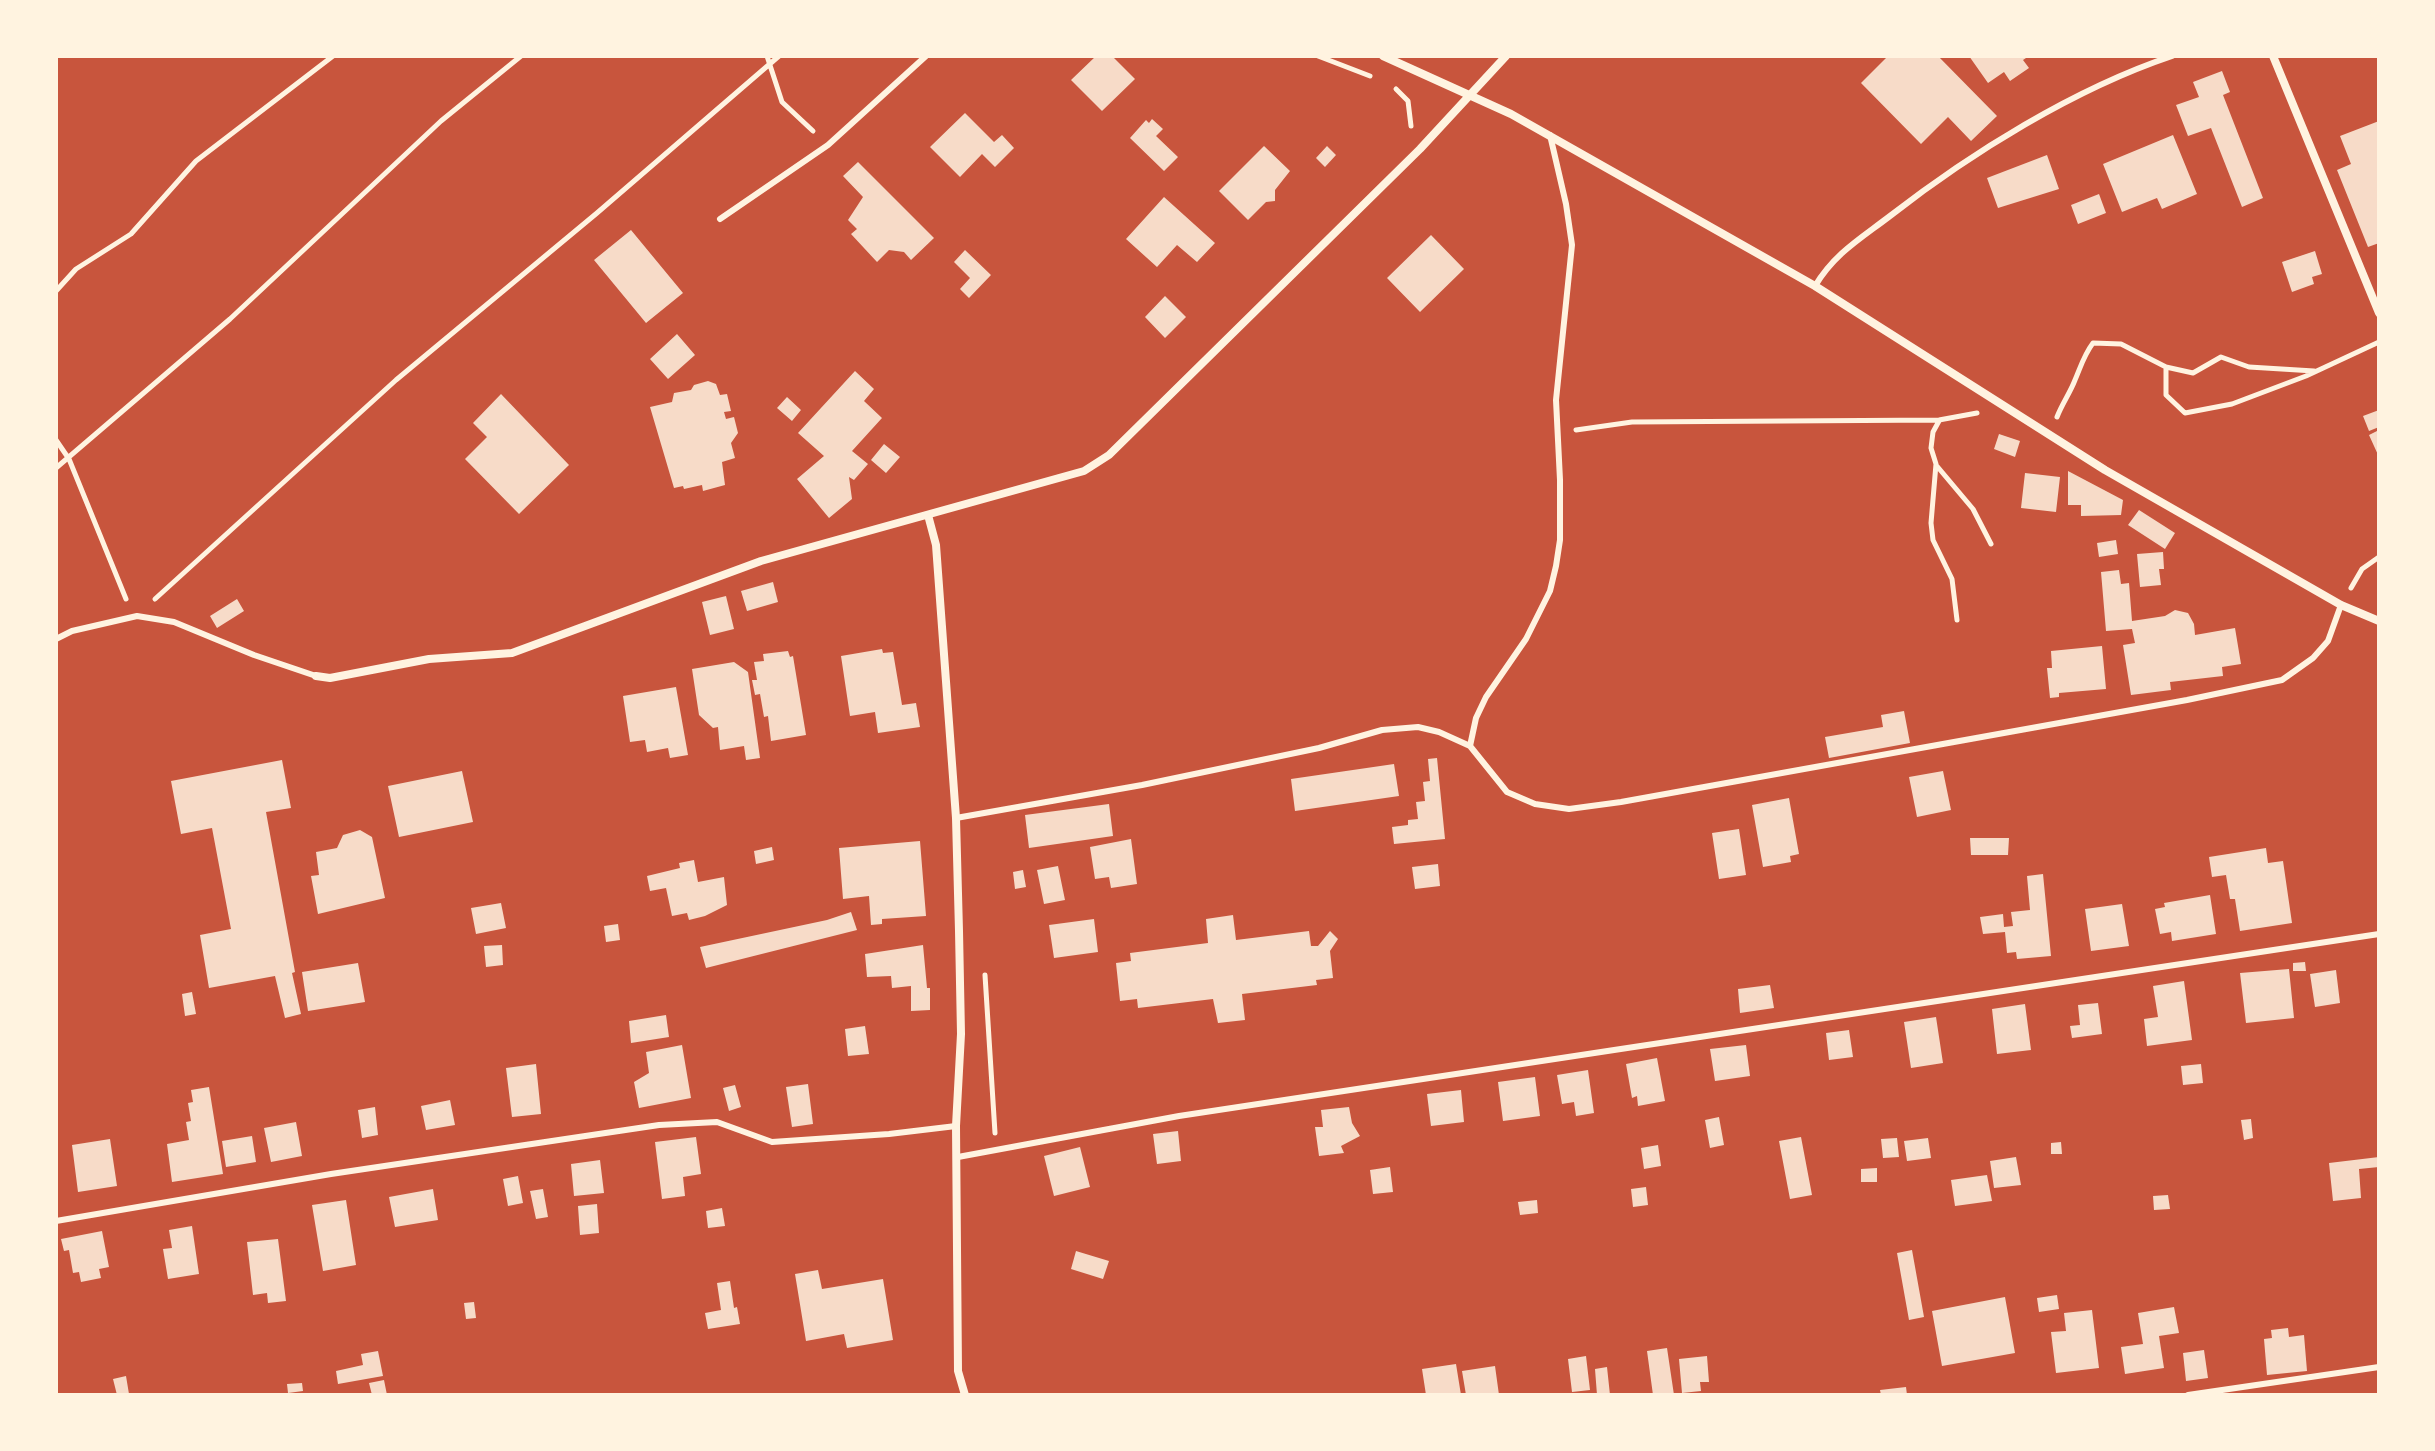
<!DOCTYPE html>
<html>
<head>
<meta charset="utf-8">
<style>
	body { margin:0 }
	#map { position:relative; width:2435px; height:1451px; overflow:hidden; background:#c8553d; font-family:"IBM Plex Sans",sans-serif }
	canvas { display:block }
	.frame { position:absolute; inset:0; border:58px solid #fff3e0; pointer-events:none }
</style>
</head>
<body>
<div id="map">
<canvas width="2435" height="1451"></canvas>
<div class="frame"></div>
</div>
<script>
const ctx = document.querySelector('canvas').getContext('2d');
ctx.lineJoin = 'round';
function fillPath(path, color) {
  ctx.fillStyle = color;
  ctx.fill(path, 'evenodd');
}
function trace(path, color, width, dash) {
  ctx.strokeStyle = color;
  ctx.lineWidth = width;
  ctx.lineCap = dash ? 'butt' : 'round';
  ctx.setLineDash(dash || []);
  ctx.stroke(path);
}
fillPath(new Path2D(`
	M1096,56H1112L1135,79L1102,111L1071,80Z
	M1888,56H1938L1997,116L1971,141L1948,117L1921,144L1861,83Z
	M1969,56H2029L2023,60L2029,68L2010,81L2004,72L1988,83Z
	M2222,71L2230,92L2223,95L2263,198L2242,207L2211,128L2188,136L2176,105L2199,97L2193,82Z
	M965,113L994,142L1002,135L1014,148L995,167L982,154L960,177L930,147Z
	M1152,119L1163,129L1156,136L1178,157L1164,171L1130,138L1146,120L1149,123Z
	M2379,121V243L2368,247L2337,170L2351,164L2340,136Z
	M2173,135L2197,194L2162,209L2157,198L2122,212L2103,164Z
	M1264,146L1290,171L1275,190V201L1266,202L1248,220L1219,191Z
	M1327,146L1336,155L1325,167L1316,158Z
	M2047,155L2059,189L1998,208L1987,178Z
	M858,162L934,238L911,260L904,252L889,250L877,262L851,234L857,229L848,220L863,197L843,176Z
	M2099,194L2106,213L2078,224L2071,205Z
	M1164,197L1215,243L1197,262L1177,245L1157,267L1126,239Z
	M631,230L683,293L646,323L594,260Z
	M1431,235L1464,269L1420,312L1387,278Z
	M965,250L991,275L969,298L960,289L970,278L954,262Z
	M2315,251L2322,274L2312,277L2314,284L2292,292L2282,262Z
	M1165,296L1186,317L1165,338L1145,317Z
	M677,334L695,355L668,379L650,359Z
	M855,371L874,389L864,401L882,418L852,451L868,464L854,480L849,477L852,499L829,518L797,479L824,456L798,433Z
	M708,381L716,384L720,395L727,394L731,411L724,412L726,419L734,417L738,433L731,443L735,458L722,462L725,485L703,491L702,485L684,489L683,486L674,488L650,407L672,402L674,393L691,390L694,385Z
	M501,394L569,465L519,514L465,459L487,437L473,423Z
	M787,397L801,410L792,421L777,408Z
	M2379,410V427L2369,431L2363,416Z
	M2379,430V457L2369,435Z
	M1999,434L2020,441L2015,457L1994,449Z
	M884,444L900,457L886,473L871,460Z
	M2068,471L2123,500L2121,515L2081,516V505H2068Z
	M2025,473L2060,477L2056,512L2021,508Z
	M2139,510L2175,533L2165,549L2128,525Z
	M2116,540L2118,554L2099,557L2097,543Z
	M2163,552L2164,569H2159L2161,585L2140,587L2137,554Z
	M2119,570L2121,584L2129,583L2132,621L2165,616L2175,610L2188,613L2194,624L2195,635L2235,628L2241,664L2222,667L2223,676L2170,682L2171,690L2131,695L2123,645L2135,643L2132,629L2106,631L2101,572Z
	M773,582L778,602L747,611L741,591Z
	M726,596L734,629L710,635L702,602Z
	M237,599L244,611L217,628L210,616Z
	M2102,646L2106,689L2059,693V697L2050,698L2047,668H2052L2051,651Z
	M882,649L883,653L893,652L902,705L916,703L920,727L878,733L875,712L850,716L841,656Z
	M788,651L790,657L793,656L806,735L771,741L768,716L764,717L760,694L755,695L752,680H757L754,662L764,661L763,654Z
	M734,662L748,672L760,758L746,760L744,746L720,750L718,727L713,728L699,715L692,669Z
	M676,687L688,755L670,758L668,748L647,752L645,740L630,742L623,696Z
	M1904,711L1910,743L1829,758L1825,737L1883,727L1881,715Z
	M1437,758L1445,839L1394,844L1392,827L1408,825V820L1418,819L1416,802L1425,801L1423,782L1430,781L1428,759Z
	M282,760L291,808L266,812L295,972L292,973L301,1014L285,1018L275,976L209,988L200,935L231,929L212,828L181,834L171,781Z
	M1394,764L1399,796L1295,811L1291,779Z
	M462,771L473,822L399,837L388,786Z
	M1943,771L1951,810L1917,817L1909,777Z
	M1789,798L1799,854L1790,856L1791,862L1763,867L1752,805Z
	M1109,804L1113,836L1029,848L1025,815Z
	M1739,829L1746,875L1719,879L1712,833Z
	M360,830L372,837L385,898L318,914L311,876L319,875L316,852L337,848L343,835Z
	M1970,838H2009L2008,855H1971Z
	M1131,839L1137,884L1111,888L1109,877L1095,879L1090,847Z
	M920,841L926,916L882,919V924L871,925L869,896L843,899L839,848Z
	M772,847L774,860L756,864L754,851Z
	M2266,848L2268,863L2283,861L2292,923L2240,931L2235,899H2230L2226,875L2212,877L2209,857Z
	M694,860L698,882L724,877L727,905L705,916L689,920L687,913L672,916L666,888L650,891L647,876L680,868L679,863Z
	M1438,864L1440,886L1415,889L1412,867Z
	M1058,866L1065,900L1044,904L1037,870Z
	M1023,870L1026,887L1015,889L1013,872Z
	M2043,874L2051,956L2017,959L2016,952L2007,953L2005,932L1983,934L1980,917L2003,914L2004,927L2013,926L2011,912L2030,910L2027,876Z
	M2210,895L2216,934L2172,941L2171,932L2160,934L2155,909L2165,907L2164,903Z
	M501,903L506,928L476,934L471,908Z
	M2122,904L2129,946L2091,951L2085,909Z
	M851,912L857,930L706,968L700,947L827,920Z
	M1233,915L1236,940L1309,931L1311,946H1318L1330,931L1338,939L1330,951L1333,978L1316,980L1317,985L1242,994L1245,1020L1218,1023L1213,999L1138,1008L1137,999L1120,1001L1116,963L1131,961L1130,953L1208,943L1206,919Z
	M1094,919L1098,952L1054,958L1049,925Z
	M618,924L620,940L606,942L604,926Z
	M502,945L503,965L486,967L484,946Z
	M923,945L927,988H930V1010L911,1011V986L892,988L891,976L867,977L865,954Z
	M2305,962L2306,971H2293V963Z
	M358,963L365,1002L308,1011L302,972Z
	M2289,969L2294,1018L2246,1023L2240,973Z
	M2336,970L2340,1003L2315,1007L2310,974Z
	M2184,981L2192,1040L2147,1046L2144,1019L2158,1017L2153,986Z
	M1770,985L1774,1008L1740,1013L1738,989Z
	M192,992L196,1014L185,1016L182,994Z
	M2098,1003L2102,1034L2072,1038L2070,1026L2080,1025L2078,1005Z
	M2025,1004L2031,1050L1997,1054L1992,1009Z
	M666,1015L669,1037L631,1043L629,1021Z
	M1936,1017L1943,1063L1911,1068L1904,1022Z
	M865,1026L869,1054L848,1056L845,1029Z
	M1849,1030L1853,1057L1829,1060L1826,1033Z
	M682,1045L691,1098L639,1108L634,1082L649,1073L646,1052Z
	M1746,1045L1750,1076L1715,1081L1710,1049Z
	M1657,1058L1665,1101L1638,1106L1637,1096L1632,1098L1626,1064Z
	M536,1064L541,1114L512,1117L506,1068Z
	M2201,1064L2203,1083L2183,1085L2181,1066Z
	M1588,1070L1594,1113L1576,1116L1574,1102L1562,1104L1557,1075Z
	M1535,1077L1540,1116L1503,1121L1498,1082Z
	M808,1084L813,1124L792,1127L786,1087Z
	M735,1085L741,1107L729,1111L723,1088Z
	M209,1087L223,1174L172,1182L167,1144L189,1140L186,1122L191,1121L188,1103L193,1102L191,1090Z
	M1461,1090L1464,1122L1431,1126L1427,1094Z
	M450,1100L455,1125L426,1130L421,1106Z
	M375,1107L378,1135L362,1138L358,1110Z
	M1349,1107L1352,1123L1360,1136L1341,1146L1344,1153L1319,1156L1315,1127H1323L1321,1110Z
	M1719,1117L1724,1145L1710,1148L1705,1120Z
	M2251,1119L2253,1138L2244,1140L2241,1120Z
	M296,1122L302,1156L271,1162L264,1128Z
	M1178,1131L1181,1161L1157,1164L1153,1134Z
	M252,1136L256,1162L226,1167L222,1141Z
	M696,1137L701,1174L683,1177L685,1196L662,1199L655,1142Z
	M1801,1137L1812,1195L1790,1199L1779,1141Z
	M1897,1138L1899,1157L1883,1158L1881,1139Z
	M1928,1138L1931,1158L1907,1161L1904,1141Z
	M110,1139L117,1186L78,1192L72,1145Z
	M2061,1142L2062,1154H2051V1143Z
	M1658,1145L1661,1166L1644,1169L1641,1148Z
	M1080,1147L1090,1187L1054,1196L1044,1156Z
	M2016,1157L2021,1185L1994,1188L1990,1161Z
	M2379,1157V1167L2359,1169L2361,1198L2333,1201L2329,1163Z
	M600,1160L604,1193L574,1196L571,1164Z
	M1390,1167L1393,1192L1373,1194L1370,1170Z
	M1877,1168V1182H1861V1169Z
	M1987,1175L1992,1201L1955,1206L1951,1180Z
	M518,1176L523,1203L508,1206L503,1179Z
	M1646,1187L1648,1205L1633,1207L1631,1189Z
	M433,1189L438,1220L395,1227L389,1197Z
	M543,1189L548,1217L536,1219L530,1191Z
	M2168,1195L2170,1209L2154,1210L2153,1196Z
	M346,1200L356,1265L323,1271L312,1205Z
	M1537,1200L1538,1213L1520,1215L1518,1202Z
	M597,1204L599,1233L580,1235L578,1206Z
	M722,1208L725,1226L708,1228L706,1211Z
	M192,1226L199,1274L168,1279L163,1249L172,1248L169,1230Z
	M102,1231L109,1267L99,1269L101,1278L81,1282L79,1272L73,1273L69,1250L64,1251L61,1239Z
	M278,1239L286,1301L268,1303L267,1293L253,1295L247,1242Z
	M1912,1250L1924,1317L1909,1320L1897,1253Z
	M1076,1251L1109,1261L1103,1279L1071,1269Z
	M818,1270L822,1289L883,1279L893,1340L847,1348L844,1334L806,1341L795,1274Z
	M730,1281L734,1308L737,1307L740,1324L708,1329L705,1313L721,1310L717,1283Z
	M2057,1295L2059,1309L2039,1312L2037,1298Z
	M2005,1297L2015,1353L1942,1366L1932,1311Z
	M474,1302L476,1318L466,1319L464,1303Z
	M2174,1307L2179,1333L2159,1336L2164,1368L2125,1374L2121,1347L2143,1344L2138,1313Z
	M2092,1310L2099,1368L2056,1373L2051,1332L2066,1331L2064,1313Z
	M2288,1328L2289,1337L2304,1335L2307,1371L2267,1375L2264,1339L2272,1338L2271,1330Z
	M1667,1348L1674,1395H1653L1647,1351Z
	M2204,1350L2208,1378L2186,1381L2183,1353Z
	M378,1351L383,1376L338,1384L336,1371L363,1365L361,1354Z
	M1586,1356L1590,1390L1572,1392L1568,1359Z
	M1707,1356L1709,1382H1700L1701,1391L1682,1393L1679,1359Z
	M1456,1364L1461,1395H1426L1422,1369Z
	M1495,1366L1499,1395H1466L1462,1371Z
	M1607,1367L1610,1395H1597L1595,1369Z
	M126,1376L129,1394L117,1395L113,1379Z
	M384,1380L387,1395H372L369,1383Z
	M302,1383L303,1391L288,1393L287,1384Z
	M1906,1387L1907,1395H1881L1880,1390Z`), '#f7dbc8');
trace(new Path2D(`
	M767,56L782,102L813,131
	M1318,56L1370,76
	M1396,89L1408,101L1411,126
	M56,291L76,269L131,234L196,161L333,56
	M2166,367L2193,373L2221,357L2249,367L2314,371
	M2057,417C2062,404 2070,393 2075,380C2081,366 2084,355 2093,343L2121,344L2166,367V395L2185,413L2232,404L2306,376L2379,342
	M1939,421L1933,432L1931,448L1936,464L1931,523L1933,540L1952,579L1957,620
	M1576,430L1632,422L1939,420L1977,413
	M56,440L69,459L126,599
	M1936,465L1973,509L1991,544
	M56,468L230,319L441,121L521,56
	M2351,588L2362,569L2379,557
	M155,599L396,380L597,213L779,56
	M985,975L995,1133`), '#fff3e0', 5);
trace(new Path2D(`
	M720,219L828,145L926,56
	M1815,286C1835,253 1860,239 1890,216C1971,153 2074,89 2172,56
	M56,639L72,631L137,616L174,622L254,655L316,676
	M1470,746L1476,718L1486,697L1526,639L1550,591L1556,566L1560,540V480L1556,400L1572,245L1566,204L1550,135
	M956,818L1142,785L1319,748L1382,730L1418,727L1439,732L1470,746L1507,792L1535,804L1569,809L1621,802L2187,700L2282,680L2313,658L2328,641L2341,605
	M958,1157L1179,1116L2379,934
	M56,1221L331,1174L659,1125L717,1122L772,1142L889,1134L956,1126
	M2188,1395L2379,1367`), '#fff3e0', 6);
trace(new Path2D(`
	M1383,56L1511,114L1815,286L2105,470L2341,605L2379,621
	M2273,56L2379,313
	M928,515L936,545L956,818L959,931L961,1034L956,1126L958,1371L965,1395
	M316,676L330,678L429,659L512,653L761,561L1084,471L1109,455L1420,149L1506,56`), '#fff3e0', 8);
</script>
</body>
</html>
